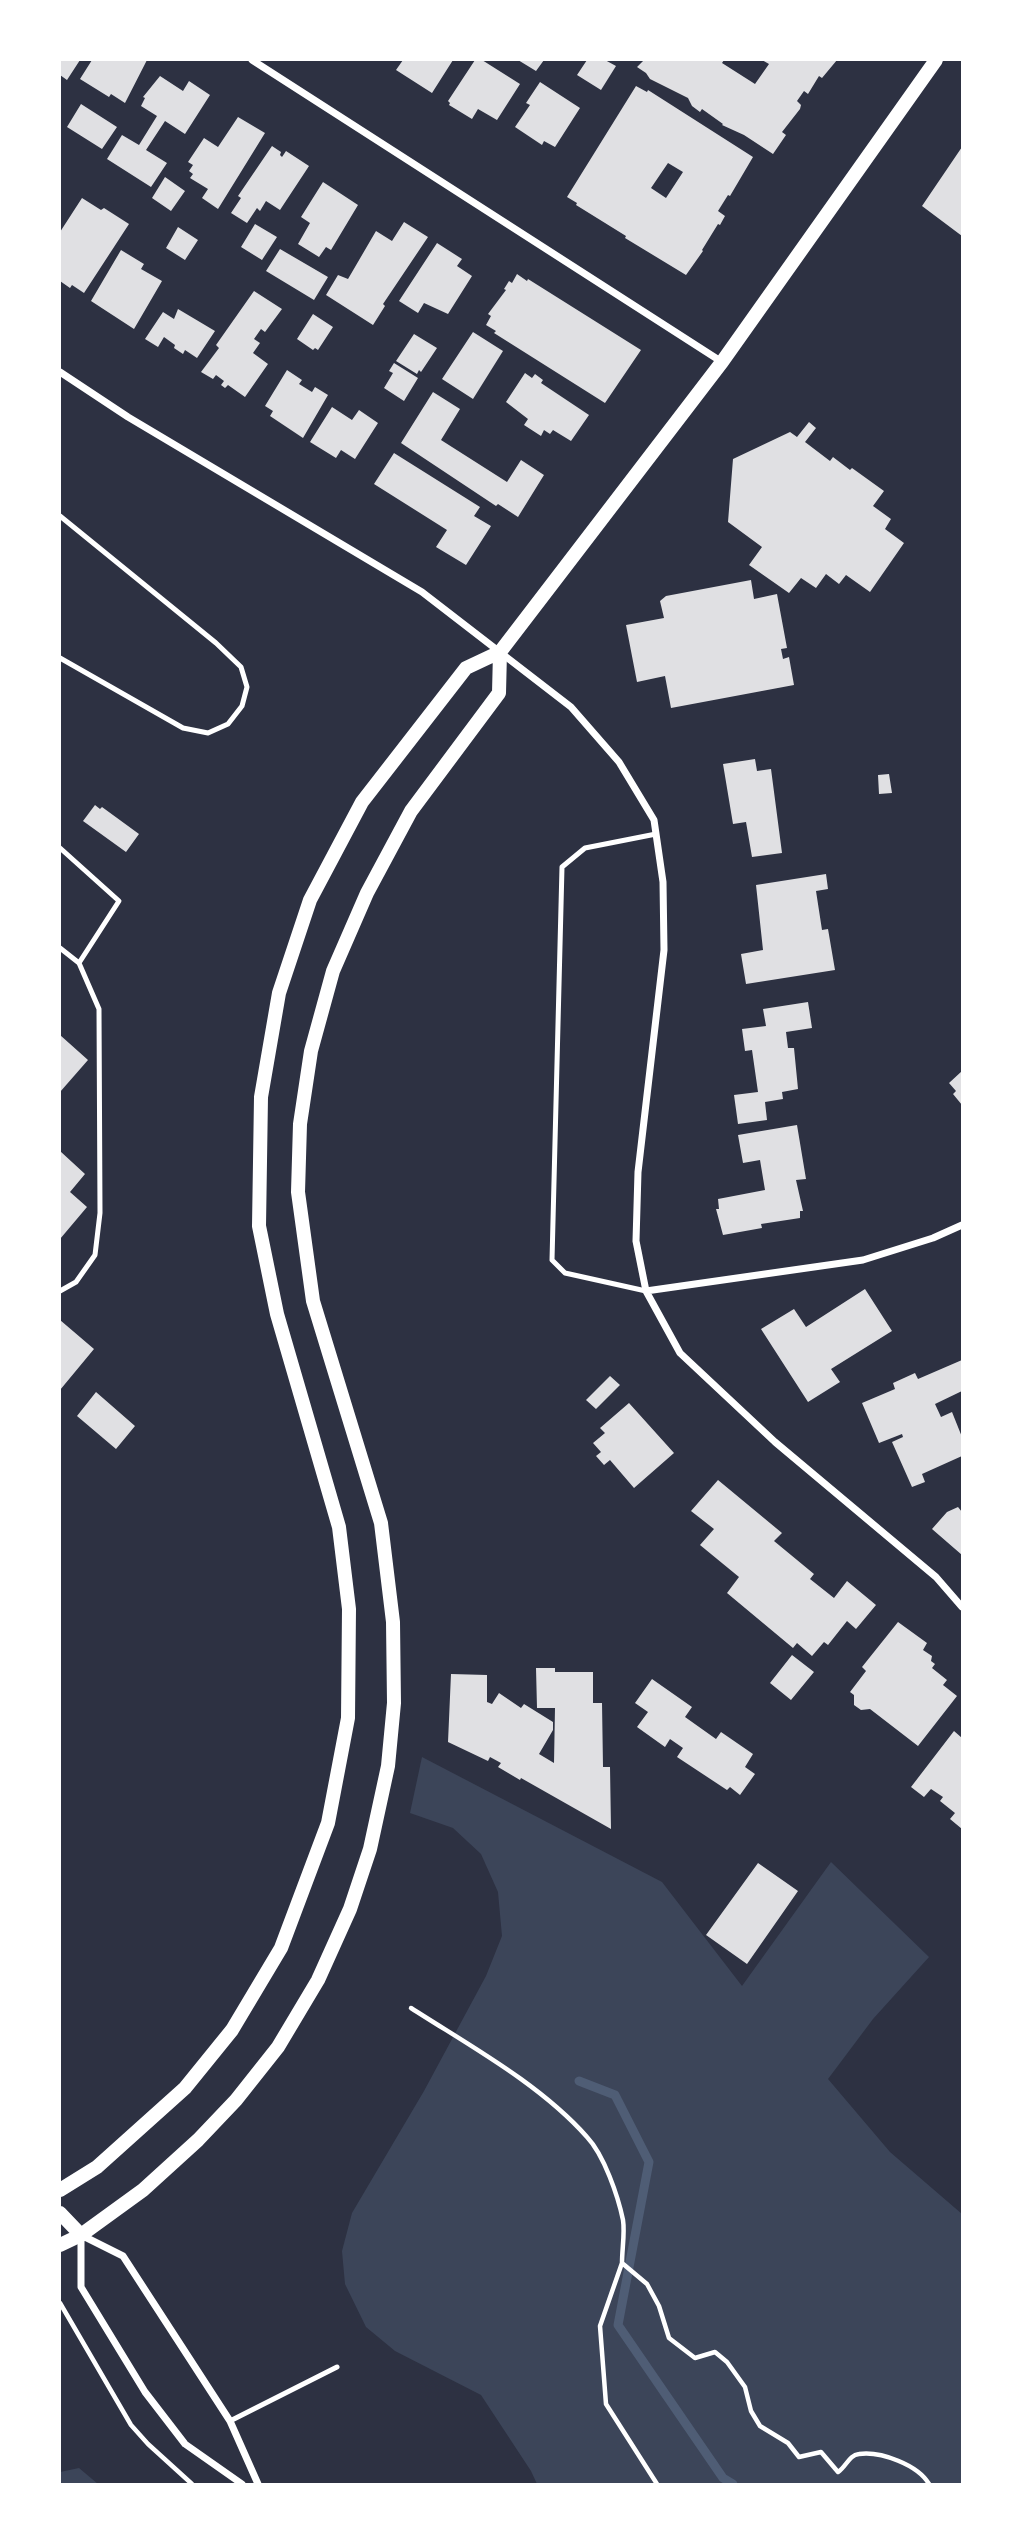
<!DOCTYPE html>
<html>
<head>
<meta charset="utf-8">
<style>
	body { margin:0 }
	#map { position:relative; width:1022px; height:2544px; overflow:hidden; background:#2d3142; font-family:Manrope,sans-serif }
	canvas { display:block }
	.frame { position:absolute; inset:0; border:61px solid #fff; pointer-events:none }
</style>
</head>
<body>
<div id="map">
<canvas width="1022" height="2544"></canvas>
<div class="frame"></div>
</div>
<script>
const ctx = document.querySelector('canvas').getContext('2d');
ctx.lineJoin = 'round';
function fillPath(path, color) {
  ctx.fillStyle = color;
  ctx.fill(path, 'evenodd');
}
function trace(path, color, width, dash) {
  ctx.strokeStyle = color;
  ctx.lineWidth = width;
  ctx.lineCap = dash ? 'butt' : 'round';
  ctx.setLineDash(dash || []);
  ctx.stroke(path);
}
fillPath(new Path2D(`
	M422,1757L662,1882L742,1986L831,1862L929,1957L873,2019L828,2079L890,2152L962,2214V2484H537L531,2471L481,2395L395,2351L366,2327L345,2284L342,2251L352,2213L424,2091L486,1976L502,1936L498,1892L481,1854L453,1828L410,1813Z
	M79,2468L98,2484H60V2472Z`), '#3c4559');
trace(new Path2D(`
	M579,2081L615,2095L649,2162L618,2325L723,2478L733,2484`), '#4f5d75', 9);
fillPath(new Path2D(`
	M60,60H80L67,80L60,75Z
	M92,60H147L125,103L111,94L109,97L80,79Z
	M403,60H453L432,93L396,70Z
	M475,60H482L520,84L497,120L478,109L472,119L449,105L450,103L448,101Z
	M518,60H544L536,71Z
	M587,60H605L616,66L601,90L577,75Z
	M644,60H724L722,63L755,84L769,64L762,60H837L822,78L819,76L808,94L804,91L797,101L801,105L800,109L782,132L786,135L773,154L744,135L722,125L723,124L702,109L700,112L692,106L688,98L650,79L646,73L637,67Z
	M160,76L183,91L189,81L210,95L185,134L165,121L146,150L167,163L151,187L107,159L122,135L139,145L157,116L141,106L145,98L143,97Z
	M540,82L580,108L555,147L544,141L542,145L515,127L530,105L526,103Z
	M636,86L647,92L648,90L753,157L730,196L728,195L718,211L725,216L720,225L718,224L702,250L703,251L686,275L625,238L626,236L576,205L577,203L567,197ZM668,163L683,172L666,198L651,188Z
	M81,104L117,127L102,149L67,127Z
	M238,117L265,133L218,209L202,198L208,189L190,178L193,174L189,171L193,165L188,162L204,138L218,147Z
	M272,146L281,152L280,155L282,157L286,151L309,166L280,210L266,201L260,211L257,208L247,223L231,213L241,198L238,196Z
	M962,147V236L922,206Z
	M165,177L185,191L171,211L152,198Z
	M323,182L358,205L331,250L326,247L319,257L298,244L310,223L301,217Z
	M82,198L101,210L104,208L129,224L84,293L72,285L70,288L60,281V232Z
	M404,222L428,237L383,304L385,306L373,325L326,295L338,275L348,279L376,231L392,241Z
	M255,224L277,237L262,260L241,247Z
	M178,227L198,240L185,260L166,248Z
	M437,243L462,259L457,266L472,276L448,314L424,303L418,313L399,301Z
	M280,249L328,277L314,300L266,271Z
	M121,250L144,264L141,269L162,281L134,329L91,301Z
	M517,274L527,281L528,279L641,350L605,403L494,333L496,331L486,325L491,316L488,314L506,290L504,289L509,281L512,283Z
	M254,291L282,309L265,332L261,329L254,339L260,343L253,353L268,364L245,397L228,385L225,388L221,385L224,381L216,375L213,379L201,372L219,348L216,345Z
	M178,309L215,331L197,358L185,350L183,354L174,348L175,345L164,337L158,347L145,339L163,312L174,319Z
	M313,314L333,327L318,350L315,348L313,350L297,339Z
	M473,332L503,351L473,399L442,379Z
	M414,334L437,348L421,372L419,370L417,374L396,361Z
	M394,363L418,378L404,401L384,388L393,373L389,371Z
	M287,370L302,380L299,384L312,392L315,387L328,395L303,438L270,416L273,411L265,406Z
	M525,373L532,378L535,374L543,380L541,383L589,415L571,441L553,430L550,434L544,430L541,436L524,425L528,419L506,402Z
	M433,392L460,409L441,440L507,482L521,460L544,475L518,517L498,504L496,506L401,443Z
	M332,407L352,420L359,410L378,423L355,459L341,450L336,458L310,442Z
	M809,422L816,428L805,442L830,461L833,457L850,470L852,468L884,491L873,506L891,519L885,529L904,543L870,592L846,575L839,584L826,574L816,588L801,578L789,593L749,565L762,547L728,522L733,459L790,432L797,437Z
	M394,453L480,507L474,516L491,526L466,565L436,547L447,530L374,484Z
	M751,580L754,599L777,594L787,648L781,649L783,659L789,657L794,685L671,708L665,676L637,682L626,625L664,618L660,601L666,596Z
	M755,759L757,771L771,769L782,853L752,857L746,822L733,824L723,764Z
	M889,774L892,793L879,794L878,775Z
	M95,805L100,809L102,807L139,834L126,852L83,821Z
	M826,874L828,889L816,891L822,930L828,929L835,970L746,984L741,954L763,950L756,885Z
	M808,1002L812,1028L786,1032L788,1048H794L798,1089L782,1092L783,1099L765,1102L767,1120L738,1124L734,1095L758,1092L752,1050L745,1051L742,1029L766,1026L763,1009Z
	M60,1035L88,1060L60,1092Z
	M962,1071V1105L953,1094L956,1091L949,1083Z
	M797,1125L806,1179L796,1180L803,1211H800V1218L761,1224L762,1228L723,1235L716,1209H719L718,1199L765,1190L760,1160L743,1163L738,1135Z
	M60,1151L85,1174L70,1192L87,1207L60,1239Z
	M865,1289L892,1331L831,1369L840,1382L808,1402L761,1329L794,1309L806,1327Z
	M60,1320L94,1349L60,1390Z
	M962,1360V1391L935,1404L941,1417L952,1412L962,1437V1456L922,1474L925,1482L912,1487L892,1442L903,1437L902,1434L879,1443L862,1403L895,1389L893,1383L915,1373L918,1379Z
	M610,1376L620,1385L596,1409L586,1400Z
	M96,1392L135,1426L116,1449L77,1416Z
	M629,1403L674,1453L634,1488L610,1460L604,1465L596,1456L601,1452L593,1443L605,1433L600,1428Z
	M718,1480L782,1533L774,1541L814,1574L810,1579L834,1598L847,1581L876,1605L856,1629L847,1621L828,1645L824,1642L812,1656L797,1643L793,1648L727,1593L739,1577L700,1545L714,1529L691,1511Z
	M958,1507L962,1512V1555L932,1529L947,1512Z
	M898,1622L927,1643L923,1650L932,1656L931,1661L935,1664L932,1668L947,1680L943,1685L957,1696L918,1746L870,1709L861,1710L854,1705V1695L850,1692L866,1671L862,1667Z
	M792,1655L814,1672L791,1700L770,1683Z
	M536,1668H555V1672H593V1703H602L603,1767H610L611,1829L521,1778L520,1780L498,1767L501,1763L490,1757L488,1761L448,1742L451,1674L487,1675V1702L492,1704L499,1693L521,1708L524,1704L553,1722V1730L539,1754L554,1763L555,1708H537Z
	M652,1679L692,1707L685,1717L716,1739L721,1732L753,1754L745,1767L755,1774L740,1795L730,1787L727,1790L677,1757L683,1748L670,1739L665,1747L637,1727L648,1712L635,1703Z
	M954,1731L962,1738V1829L950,1819L955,1813L940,1801L943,1797L931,1789L924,1797L911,1787Z
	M758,1863L798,1891L747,1964L706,1935Z`), '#e0e0e3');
trace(new Path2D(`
	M411,2008C470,2046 540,2084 587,2137C604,2155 618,2196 623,2220C625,2233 622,2249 622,2263L647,2284L659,2306L669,2338L695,2358L715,2352L727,2362L745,2387L751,2411L760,2426L788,2443L799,2457L821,2452L838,2472C846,2467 849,2455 859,2454C881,2451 918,2465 929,2484
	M622,2263L600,2326L606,2404L657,2484
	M60,2303L131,2425L148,2444L192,2484`), '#fff', 4.5);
trace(new Path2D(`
	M60,516L216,643L241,667L247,687L242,706L228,724L208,733L183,728L60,658
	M60,848L119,901L79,963L60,948
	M60,1291L76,1282L95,1255L100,1213L99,1009L79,963
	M646,1291L565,1273L552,1260L562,867L585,848L656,834
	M230,2421L337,2367`), '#fff', 5);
trace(new Path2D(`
	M252,60L722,362
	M60,372L128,417L422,592L571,707L619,762L654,820L663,882L664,950L638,1172L636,1241L646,1291L680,1353L775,1442L936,1577L962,1607
	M646,1291L863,1260L933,1238L962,1225
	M242,2484L185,2444L145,2392L81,2287V2235L123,2256L230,2421L258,2484`), '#fff', 7);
trace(new Path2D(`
	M60,2190L97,2167L185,2088L232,2030L281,1948L328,1823L348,1718L349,1609L339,1527L277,1314L259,1226L261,1097L279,993L310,900L362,802L466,668L500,652L722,362L936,60
	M60,2213L81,2235
	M60,2245L81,2235L143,2190L198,2140L236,2100L278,2047L318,1980L350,1909L370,1849L388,1766L394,1703L393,1622L381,1523L313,1301L298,1192L300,1124L311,1051L333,971L367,893L411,811L499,693L500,652`), '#fff', 14);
</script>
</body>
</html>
